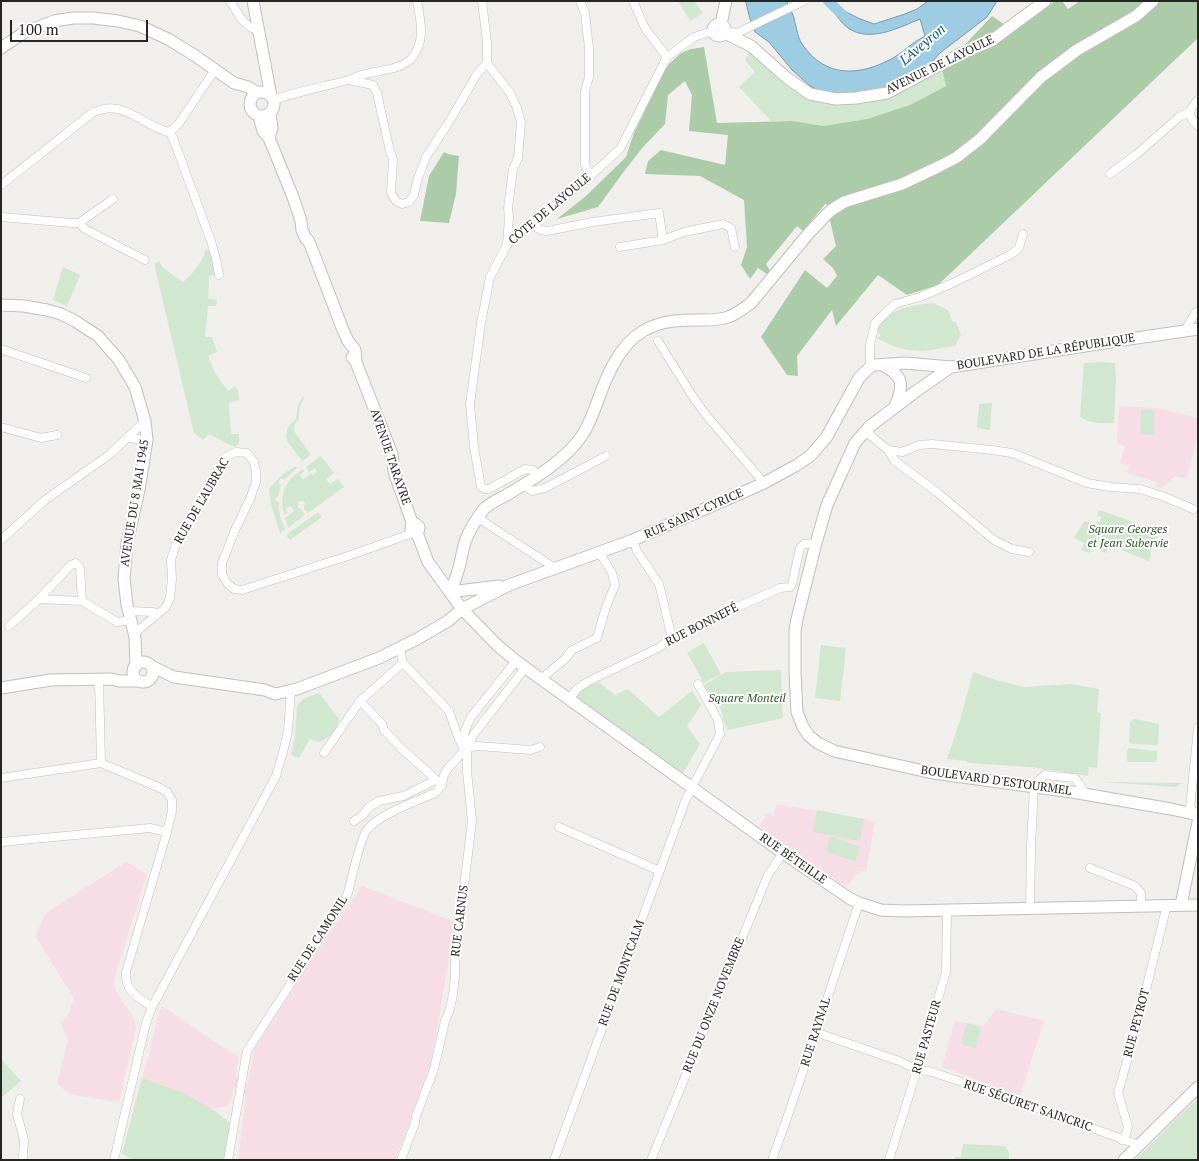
<!DOCTYPE html>
<html>
<head>
<meta charset="utf-8">
<style>
	body { margin:0 }
	#map { position:relative; width:1199px; height:1161px; overflow:hidden; background:#f0efeb; font-family:"PT Serif",serif }
	canvas { display:block }
	.frame { position:absolute; inset:0; border:2px solid #252523; pointer-events:none }
	.scale { position:absolute; left:10px; top:20px; width:138px; height:22px; box-sizing:border-box; border:2px solid #252523; border-top:0; padding-left:6px; font-size:15px; line-height:18px; white-space:nowrap; color:#252523; -webkit-text-stroke:4px #fff; paint-order:stroke }
</style>
</head>
<body>
<div id="map">
<canvas width="1199" height="1161"></canvas>
<div class="frame"></div>
<div class="scale">100 m</div>
</div>
<script>
const ctx = document.querySelector('canvas').getContext('2d');
ctx.lineJoin = 'round';
function fillPath(path, color) {
  ctx.fillStyle = color;
  ctx.fill(path, 'evenodd');
}
function trace(path, color, width, dash) {
  ctx.strokeStyle = color;
  ctx.lineWidth = width;
  ctx.lineCap = dash ? 'butt' : 'round';
  ctx.setLineDash(dash || []);
  ctx.stroke(path);
}
function drawText(font, color, halo, rows, align = 'center') {
  ctx.font = font + ' "PT Serif",serif';
  ctx.lineWidth = 4;
  ctx.setLineDash([]);
  ctx.textBaseline = 'middle';
  ctx.strokeStyle = halo;
  ctx.fillStyle = color;
  for (const [text, x, y, turn = 0] of rows) {
    ctx.save();
    ctx.translate(x, y);
    ctx.rotate((+turn || 0) * Math.PI / 180);
    ctx.textAlign = isNaN(turn) ? turn : align;
    if (halo) ctx.strokeText(text, 0, 0);
    ctx.fillText(text, 0, 0);
    ctx.restore();
  }
}
fillPath(new Path2D(`
	M1121,406L1158,408L1198,418V434L1187,479L1175,476L1162,488L1156,487L1157,482L1127,473L1129,465L1120,463L1125,446L1117,443L1119,408Z
	M777,804L875,821L866,872L859,871L849,884L847,886H844L759,826L768,813L773,816Z
	M126,862L147,874L115,976L114,983L116,991L126,1007L133,1016L136,1027L119,1102L69,1094L57,1083L68,1040L61,1024L70,1012L71,1006L74,998L35,936L46,913Z
	M362,886L455,922L439,1018L429,1073L395,1160H238L246,1095L234,1086L230,1103L228,1106L212,1109L182,1092L142,1078L149,1054L158,1016L162,1006L198,1030V1031L239,1057L235,1076L248,1084L254,1050L284,1002Z
	M996,1009L1044,1021L1020,1096L942,1067L955,1021L984,1026Z`), '#f6dde6');
fillPath(new Path2D(`
	M678,1H694L703,13L690,21Z
	M750,51L771,69L787,86L803,97L824,103L861,100L942,69L946,86L910,105L867,119L823,126L792,121H771L739,87L755,72L745,60Z
	M206,249L210,252L215,275L209,276L208,298L217,300L216,306H208L205,337H212L217,352L208,356L215,373L228,391L235,386L238,390L239,400L229,403L231,434H239V443L235,447L209,434L203,440L194,433L154,263L159,261L163,268L183,282C195,272 201,263 206,249Z
	M63,267L80,275L67,306L53,300Z
	M933,303L948,310L952,321L956,322L961,335L955,346C922,352 907,355 877,338L881,335L876,331C879,326 883,320 888,316C902,306 917,305 933,303Z
	M1102,362L1115,363L1116,377L1114,423C1102,423 1090,424 1080,417L1084,363Z
	M303,396L304,398C300,405 298,412 299,420L295,423L294,431L311,455L302,461L287,441L286,435L288,427L296,419L298,405Z
	M992,403L990,430L977,428L979,404Z
	M1141,410H1154V435L1140,434Z
	M321,456L334,473L326,479L330,484L338,479L344,487L308,513L304,509L305,502L299,501L298,508L301,509L305,515L288,528L285,518L294,511L291,506L285,509L288,513L284,515C279,493 285,481 303,469L304,471L300,475L303,480L311,473L313,475L317,472L315,468L309,472L306,467Z
	M294,467H298L284,480L281,478L278,483L281,485L278,497L275,498L276,501H278L280,516L285,530L280,533L271,504L269,489L283,474Z
	M1099,510L1120,517L1158,533L1153,548L1150,549L1151,554L1149,561L1124,551L1109,544L1106,553L1091,547L1089,553L1081,550L1084,543L1074,538L1084,521L1095,524L1096,521L1100,522L1101,517L1097,516Z
	M318,512L322,517L290,540L286,535Z
	M704,643L721,674L704,683L687,653Z
	M821,645L846,648L840,701L815,698Z
	M781,670L783,718L728,730L724,722L722,712L713,694L706,690L704,685L726,672Z
	M973,672L996,680L1024,687L1071,684L1099,689L1097,712L1101,713L1097,768L1089,767L1088,776L1031,767L968,763L966,761L947,759L961,717Z
	M598,682L615,695L628,689L659,717L692,691L701,705L687,726L700,744L682,775L575,696L585,688Z
	M319,693L339,719C335,734 332,736 319,742L310,739L299,758L291,755L295,738L297,706L303,699Z
	M1135,719L1159,724L1158,744L1157,745L1132,744L1129,742L1130,723L1132,720Z
	M1129,748L1157,751V761L1156,762H1128C1126,759 1126,751 1129,748Z
	M1103,782L1182,783L1176,787Z
	M817,810L864,819L860,841L813,832Z
	M831,836L860,847L855,862L825,851Z
	M967,1023L981,1028L975,1048L961,1044Z
	M1,1059L21,1081L1,1098Z
	M142,1078L182,1092L212,1109L232,1124L226,1160H132L122,1153Z
	M1198,1098V1110L1197,1111L1198,1112V1160H1135Z
	M963,1144L1005,1146L1009,1152V1160H954L955,1157H961Z`), '#d2e7cf');
fillPath(new Path2D(`
	M1055,1H1062L1068,9L1080,1H1198V38L938,285L907,295L878,275L836,326L832,310L797,356L798,376L787,375L761,337L805,270L827,288L837,276L833,268L823,259L836,246L826,203L803,231L797,226L766,264L770,271L767,274L758,268L750,279L741,265L747,247L744,200L700,176L645,174L648,161L661,150L725,165L728,135L689,131L692,95L685,81L668,95L665,124L643,147L622,174L598,207L557,219L586,196L626,157L634,133L664,71L669,64L681,53L691,49L704,47L717,123L792,121L823,126L867,119L910,105L946,86L942,69L992,16L1014,31Z
	M444,152L448,154L459,156L456,194L449,223L420,221L429,176Z`), '#accba8');
const water = new Path2D(`
	M746,1H787C788,6 791,10 793,15C796,24 797,36 802,44C826,79 860,76 893,58C901,54 907,47 915,42C918,40 921,38 925,36L920,19C898,28 870,43 848,28C842,24 837,16 832,10L835,6L858,18L874,24L905,14L917,9L928,1H997L987,17L940,53L932,62L917,70L908,78L887,88L857,94H839L822,92L810,86L792,70L769,42L755,32L750,19Z`);
fillPath(water, '#9ecce3');
trace(water, '#7a9aa9', 1);
trace(new Path2D(`
	M828,1L844,16`), '#9ecce3', 10);
const street = new Path2D(`
	M230,1C238,13 244,28 259,30
	M482,1L487,42V63L510,93L517,108L521,122L518,158L513,169L508,208L509,217L507,245
	M580,1L585,13L589,48V77L585,91V165L590,176
	M633,1L645,28L667,57
	M727,31L737,33L804,1
	M349,80L373,85L377,93L389,147L393,160L391,193L396,201L402,204L409,202L414,195L417,181L426,157L449,122L477,74L487,63
	M274,100C298,91 324,87 348,80C354,78 360,75 366,74C381,70 398,70 410,60C426,44 421,21 417,1
	M1198,100C1188,110 1187,116 1198,126
	M169,132L173,138L211,241L216,259L219,275
	M1110,174L1137,154L1179,117L1190,112
	M1,185L92,113C96,112 100,109 104,109C128,104 147,128 169,132L177,126L215,70
	M1,217L72,223H79L113,199
	M79,223L85,229L145,260
	M531,225L541,230L547,231L593,222L659,213L663,240L684,232L723,224L731,228L735,247
	M620,247L663,240
	M1185,331L1195,313L1198,311
	M658,341L693,397L706,415L759,477L762,484
	M1,349L86,378
	M870,367V345L875,323L895,304L920,297L955,282L1010,255L1019,248L1023,234
	M145,421L127,438L147,440
	M1,427L41,438L57,435
	M867,429L871,436L888,450L902,452L919,445L932,444L992,450L1012,453L1087,483L1110,487L1140,489L1162,496L1193,509
	M888,450L895,461L938,493L994,540L1012,549L1029,552
	M538,475L533,470L525,469L489,489H485L481,487L474,447L470,404L481,323L490,277L507,245L590,176L620,149L667,57L694,37L713,31
	M523,485L532,491L545,488L606,456
	M478,518L555,568
	M1,540L45,500L109,455L127,438
	M633,540L637,551L659,584L672,638
	M39,599L71,565L76,563L80,568L82,601
	M129,611L153,612L158,614
	M9,626L39,599L82,601L117,622L132,620
	M135,633L166,607L170,598L172,579L171,560L176,544L225,457L236,452L247,453L254,462L256,472V482L250,499L235,530L222,563V574L227,583L234,589L242,590L351,555L410,534L412,532
	M400,648L403,663L449,711L458,737L463,747
	M99,679L101,763
	M541,679L566,658L572,650L597,638L606,607L615,585L612,573L599,552
	M569,699L577,689L587,682L660,647L672,638L715,617L780,588L790,587L792,584L800,548L804,544L816,543
	M360,701L382,724L384,730L401,748L442,785
	M463,747L465,730L471,717L516,661
	M467,748L471,747L478,746L530,750L540,747
	M324,753L360,701L403,663
	M101,763L158,787L167,792L172,800V811L167,832L126,972C126,976 126,981 128,985C131,995 144,1001 152,1007
	M1,778L101,763
	M1032,786L1045,775L1075,778L1086,794
	M1196,813L1190,808L1198,728
	M354,821L363,815L369,807L379,801L403,796L436,780
	M559,827L660,871
	M1,842L150,828L167,832
	M1090,868L1135,886L1141,893V906
	M1030,909L1031,847L1034,786
	M815,1032L899,1061L917,1070L929,1071L1001,1095L1139,1145
	M20,1099L17,1114L24,1140L23,1157L22,1160
	M1122,1140L1126,1134L1128,1127L1118,1093L1139,1018L1167,905
	M114,1160L146,1023L152,1007L276,776L283,752L288,731L291,690
	M228,1160L247,1051L344,901L348,893C352,878 359,841 367,830C378,815 416,801 435,793L442,785L444,775L448,768L467,748L474,734L525,668
	M401,1160L415,1123L416,1116L434,1069L445,1021C453,1006 456,977 455,961L472,821L467,771V748
	M554,1160L686,799L720,734L718,720L698,684
	M651,1160L768,875L783,853
	M772,1160C803,1075 830,989 859,903
	M889,1160L917,1070L946,972L947,911`);
const secondary = new Path2D(`
	M253,1L271,96
	M713 30a6 6 0 1 1 12 0a6 6 0 1 1-12 0Z
	M721,24L726,1
	M725,33L751,46L787,78L810,94L836,99L856,98L887,93L960,54L991,41L1045,1
	M1,48L25,32L54,21L73,18H93L118,21L140,26L168,39L194,55L234,83L248,87L258,93
	M250 104a12 12 0 1 1 24 0a12 12 0 1 1-24 0Z
	M259,116L263,131L269,138L293,197L301,221L302,230L306,239L308,240L310,244L343,330L348,341L355,350L356,362
	M269,138L272,128L270,114
	M1,305L24,306L47,310L61,314L75,321L98,336L119,360L135,387L145,421L147,440L139,490L127,543L124,579L127,605L135,637L136,666
	M1198,329L1123,340L951,367L915,392L869,427L855,443L827,505L816,543L797,619L795,631V673L797,712L803,727L809,736L818,743L834,751L933,773L1072,792L1171,809L1198,815
	M352,357L356,362L392,454L394,472L413,525L411,527V529L412,532L417,533L418,532L419,527L416,524L413,525
	M882,365C904,375 904,386 895,406
	M417,533L428,562L462,609L497,645L516,661L783,853L849,898L859,903L881,910L903,911L1198,905
	M450,592C453,586 456,578 458,571C461,562 462,551 465,542C469,531 477,518 484,509C491,502 502,498 510,493C535,478 567,459 583,434C589,425 593,413 597,403C606,377 619,345 643,331C662,320 681,320 702,320C711,320 720,320 728,317C737,314 744,308 751,303L809,233L830,211L844,202L902,184L940,166L957,157L980,139L1041,77L1077,50L1136,16L1153,1
	M450,592L499,586
	M133 672a10 10 0 1 1 20 0a10 10 0 1 1-20 0Z
	M151,666L174,677L265,690L275,694L297,689L379,658L417,639L448,621L462,609L509,585L633,540L762,484L797,465L810,456L826,438L859,378L870,367L875,365L905,363L951,367
	M1,688L51,680L111,679L119,681H138
	M1181,905L1198,822
	M1124,1160L1198,1087`);
trace(street, '#c0bfbb', 9);
trace(secondary, '#c0bfbb', 13);
trace(street, '#fff', 8);
trace(secondary, '#fff', 11);
drawText('12px', '#252523', '#fff', [
	["AVENUE DE LAYOULE",940,65,-26],
	["CÔTE DE LAYOULE",550,209,-40],
	["BOULEVARD DE LA RÉPUBLIQUE",1046,352,-9],
	["AVENUE TARAYRE",390,457,71],
	["RUE DE L'AUBRAC",202,501,-60],
	["AVENUE DU 8 MAI 1945",135,503,-81],
	["RUE SAINT-CYRICE",694,514,-24],
	["RUE BONNEFÉ",702,625,-27],
	["BOULEVARD D'ESTOURMEL",996,781,8],
	["RUE BÉTEILLE",793,859,35],
	["RUE CARNUS",460,921,-83],
	["RUE DE CAMONIL",318,939,-57],
	["RUE DE MONTCALM",622,973,-70],
	["RUE DU ONZE NOVEMBRE",714,1005,-68],
	["RUE PEYROT",1137,1023,-75],
	["RUE RAYNAL",816,1032,-72],
	["RUE PASTEUR",927,1037,-74],
	["RUE SÉGURET SAINCRIC",1028,1106,19]
]);
drawText('italic 12px', '#2c5627', '#fff', [
	["Square Georges",1128,530],
	["et Jean Subervie",1128,544],
	["Square Monteil",747,699]
]);
drawText('italic 14px', '#055e7d', '#fff', [
	["L'Aveyron",923,45,-40]
]);
</script>
</body>
</html>
